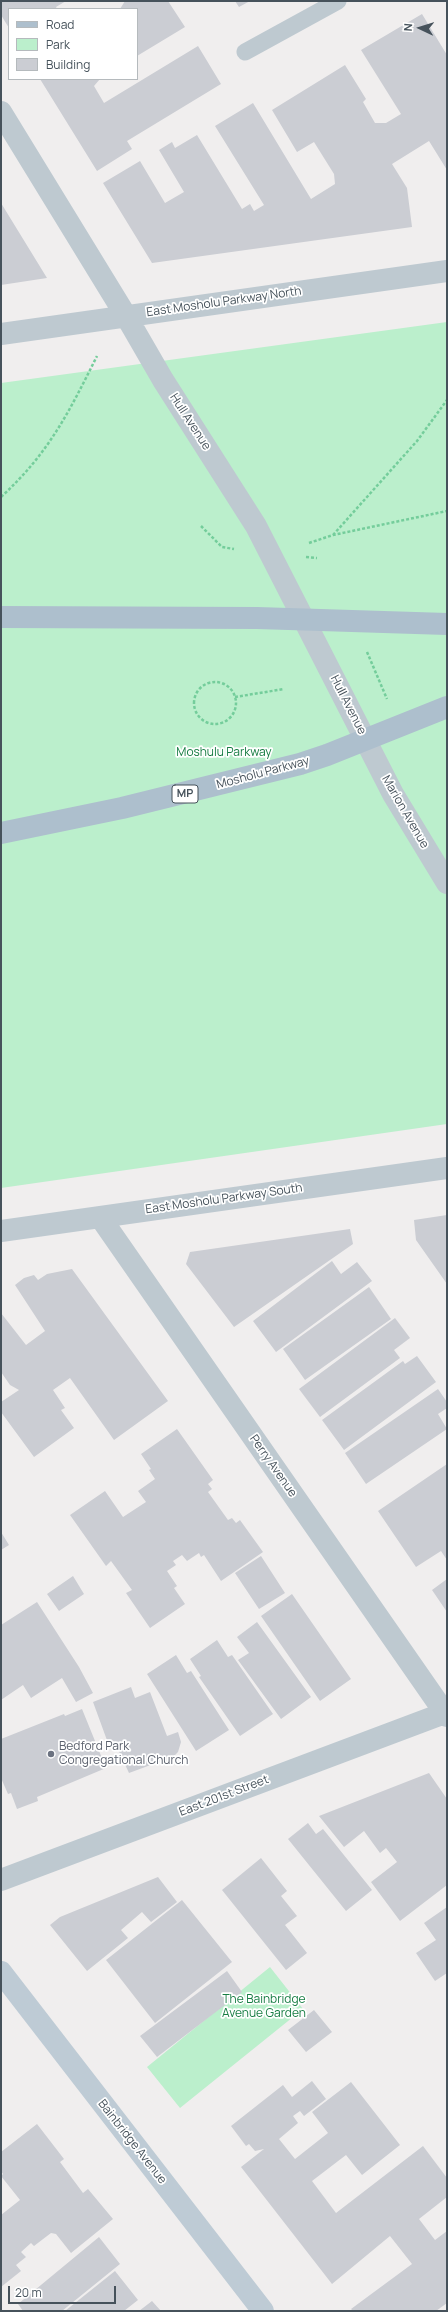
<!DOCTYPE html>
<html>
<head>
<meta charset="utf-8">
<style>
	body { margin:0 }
	#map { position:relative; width:448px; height:2312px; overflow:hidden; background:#f0eeee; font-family:Manrope,sans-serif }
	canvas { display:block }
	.frame { position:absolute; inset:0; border:2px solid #46525b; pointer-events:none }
	.legend { position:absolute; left:8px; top:8px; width:130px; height:72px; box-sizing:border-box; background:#fff; border:1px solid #b5babd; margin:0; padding:5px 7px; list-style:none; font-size:12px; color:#46525b }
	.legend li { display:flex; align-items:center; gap:8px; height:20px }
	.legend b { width:20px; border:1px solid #b5babd }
	.north { position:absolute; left:400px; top:8px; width:40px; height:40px; -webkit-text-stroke:3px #fff; paint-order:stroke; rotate:274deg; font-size:11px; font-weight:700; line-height:16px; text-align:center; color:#46525b }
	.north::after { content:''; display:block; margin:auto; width:14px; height:18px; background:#46525b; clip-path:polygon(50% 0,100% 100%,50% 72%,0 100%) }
	.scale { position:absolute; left:8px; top:2286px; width:108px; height:18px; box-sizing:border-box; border:2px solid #46525b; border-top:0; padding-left:5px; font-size:12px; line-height:14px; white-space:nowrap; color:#46525b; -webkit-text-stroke:3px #fff; paint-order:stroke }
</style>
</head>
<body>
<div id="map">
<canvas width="448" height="2312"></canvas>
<div class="frame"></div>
<ul class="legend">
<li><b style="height:5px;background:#adbfcd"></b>Road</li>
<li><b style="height:11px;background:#bbefcc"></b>Park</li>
<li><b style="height:11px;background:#cbcdd3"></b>Building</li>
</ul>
<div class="north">N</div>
<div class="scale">20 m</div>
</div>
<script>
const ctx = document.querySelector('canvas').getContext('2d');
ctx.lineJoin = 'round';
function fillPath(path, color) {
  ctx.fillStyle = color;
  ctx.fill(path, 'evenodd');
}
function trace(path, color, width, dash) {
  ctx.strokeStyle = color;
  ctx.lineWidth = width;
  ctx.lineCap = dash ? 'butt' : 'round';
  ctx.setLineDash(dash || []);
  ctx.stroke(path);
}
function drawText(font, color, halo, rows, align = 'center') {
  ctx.font = font + ' Manrope,sans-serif';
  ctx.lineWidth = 3.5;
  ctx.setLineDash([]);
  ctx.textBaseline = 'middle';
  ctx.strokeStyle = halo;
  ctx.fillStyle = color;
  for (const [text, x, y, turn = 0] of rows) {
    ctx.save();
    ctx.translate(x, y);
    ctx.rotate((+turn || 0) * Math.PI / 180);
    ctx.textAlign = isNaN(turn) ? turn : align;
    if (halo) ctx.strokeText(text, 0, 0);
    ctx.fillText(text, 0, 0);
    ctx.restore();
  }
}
fillPath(new Path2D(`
	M447,322V1124L1,1188V383Z
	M270,1967L303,2009L180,2108L147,2067Z`), '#bbefcc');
fillPath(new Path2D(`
	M1,1H66L56,7L57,9H9V28L1,15Z
	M125,1H168L185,27L137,56V9H120Z
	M235,1H250L239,7Z
	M422,14L447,55V170L429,141L392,164L407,188L412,227L152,263L103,183L140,161L165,203L184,192L159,150L172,142L175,148L197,135L242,209L250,204L254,211L264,205L215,126L253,103L311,199L335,184L334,174L314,142L297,152L272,110L345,65L366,99L363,102L375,123H386L401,114L361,50Z
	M198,46L221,84L127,141L132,149L97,171L40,79H100L94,86L104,103Z
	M1,203L47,278L1,285Z
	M447,1215V1284L416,1240L414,1220Z
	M350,1229L353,1244L234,1327L186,1264L190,1252Z
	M332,1261L341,1274L357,1262L372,1281L276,1352L253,1321Z
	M72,1269L168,1401L114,1440L70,1378L53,1390L65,1408L61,1410L74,1428L34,1457L1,1412V1402L19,1390L10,1385L1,1372V1313L26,1345L45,1331L15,1285L24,1278L34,1275L38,1280L47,1274Z
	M369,1287L391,1319L305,1380L283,1349Z
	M395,1318L410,1338L394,1350L400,1358L320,1417L299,1389Z
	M417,1356L436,1382L344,1450L322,1420L403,1361L405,1364Z
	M438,1389L447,1402V1408L438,1414L447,1429L366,1484L345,1453Z
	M177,1429L213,1480L208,1484L212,1489L208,1492L228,1520L232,1518L236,1523L240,1520L263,1552L221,1581L204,1555L201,1557L199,1553L187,1561L182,1555L173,1561L176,1565L167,1571L177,1586L174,1588L185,1604L150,1628L126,1593L132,1590L111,1561L106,1566L70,1515L105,1491L123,1517L146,1502L138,1491L155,1479L149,1470L151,1469L141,1454Z
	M447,1464V1560L441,1551L416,1567L378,1511Z
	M1,1532L9,1545L1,1550Z
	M261,1556L285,1593L259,1609L235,1573Z
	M73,1576L84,1594L59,1611L47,1594Z
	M447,1579V1612L432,1590Z
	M292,1594L351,1679L320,1701L261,1616Z
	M37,1602L79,1667L93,1693L76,1702L62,1678L31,1698L23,1685L1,1700V1625Z
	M257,1622L311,1697L281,1719L238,1660L249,1653L237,1637Z
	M217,1640L228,1657L232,1655L273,1714L240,1736L199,1677L201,1676L190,1659Z
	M176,1655L187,1673L191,1671L229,1730L196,1751L147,1674Z
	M131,1687L135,1698L150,1692L167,1736L178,1732L181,1742L178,1752L169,1761L156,1763L129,1773L114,1741L108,1743L93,1702Z
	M82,1709L106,1768L37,1797L38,1801L17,1809L11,1793L8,1794L1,1778V1739L64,1714L65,1716Z
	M429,1773L447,1799V1885L400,1921L371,1882L397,1862L386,1848L380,1853L364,1831L344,1847L319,1816Z
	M308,1823L316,1834L323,1829L372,1890L346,1911L288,1839Z
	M261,1858L287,1891L281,1896L297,1916L285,1925L307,1953L286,1970L222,1890Z
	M158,1877L177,1902L151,1922L142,1912L121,1930L128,1938L87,1971L50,1925L60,1917Z
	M182,1900L232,1962L155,2023L106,1960Z
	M447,1907V1973L435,1981L416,1953L436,1940L424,1923Z
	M227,1971L242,1992L157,2057L140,2036Z
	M314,2010L332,2032L306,2052L288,2030Z
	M312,2081L326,2099L304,2116L300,2111L293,2116L298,2123L279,2139L295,2159L328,2133L312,2112L351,2082L400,2145L362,2175L346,2155L312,2181L336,2213L423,2146L447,2178V2197L419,2219L435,2240L447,2231V2303L436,2311H353L351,2309L412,2264L390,2236L332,2284L241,2167L264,2149L255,2151L249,2144L246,2146L231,2126L283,2085L292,2097Z
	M37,2124L64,2159L60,2162L83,2193L88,2189L113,2219L71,2253L56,2234L51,2233L34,2246L31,2243L21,2252L26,2257L16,2265L21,2271L1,2287V2215L20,2200L1,2176L3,2174L1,2171V2152Z
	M99,2237L120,2264L62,2311H23L18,2304Z
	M115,2271L138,2300L124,2311H65Z
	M152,2301L161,2311H139Z`), '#cbcdd3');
trace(new Path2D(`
	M1,497C49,453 69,412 97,356
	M201,526L222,547L234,549
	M333,535L417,441L447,400
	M309,543L333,535L447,511
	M306,557L317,558
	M367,652L387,699
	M194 703a21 21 0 1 1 42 0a21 21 0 1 1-42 0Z
	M235,697L284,689`), '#74cd9b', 2.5, [3, 2]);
trace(new Path2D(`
	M245,52L338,1`), '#bec9d0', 17);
trace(new Path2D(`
	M1,112L126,316L163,380L256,526L393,794L447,883
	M1,334L447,271
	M100,1217L447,1716
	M1,1231L447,1168
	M1,1880L447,1712`), '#bec9d0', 22);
trace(new Path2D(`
	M1,1972L263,2311`), '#becbd5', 22);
trace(new Path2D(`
	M1,617L257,618L447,624
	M1,833L122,808L300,764L327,755L447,707`), '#adbfcd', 22);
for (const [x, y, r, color] of [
	[51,1754,4,"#6b7280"]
]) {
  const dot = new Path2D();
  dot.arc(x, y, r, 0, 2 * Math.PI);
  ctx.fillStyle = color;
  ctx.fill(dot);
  trace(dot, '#fff', 1.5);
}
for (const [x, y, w] of [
	[185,794,26]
]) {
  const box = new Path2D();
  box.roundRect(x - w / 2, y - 9, w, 18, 3);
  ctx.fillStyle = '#fff';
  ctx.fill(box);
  trace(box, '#46525b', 1);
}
drawText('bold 11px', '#46525b', null, [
	["MP",185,794]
]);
drawText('12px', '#46525b', '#fff', [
	["East Mosholu Parkway North",224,302,-8],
	["Hull Avenue",190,422,57],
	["Hull Avenue",348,705,63],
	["Mosholu Parkway",263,773,-15],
	["Marion Avenue",405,812,60],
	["East Mosholu Parkway South",224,1199,-8],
	["Perry Avenue",273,1466,55],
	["East 201st Street",224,1796,-21],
	["Bainbridge Avenue",132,2142,52]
]);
drawText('12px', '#177d43', '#fff', [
	["Moshulu Parkway",224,753],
	["The Bainbridge",264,2000],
	["Avenue Garden",264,2014]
]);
drawText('12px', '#5b616d', '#fff', [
	["Bedford Park",59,1747],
	["Congregational Church",59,1761]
], 'left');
</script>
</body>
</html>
